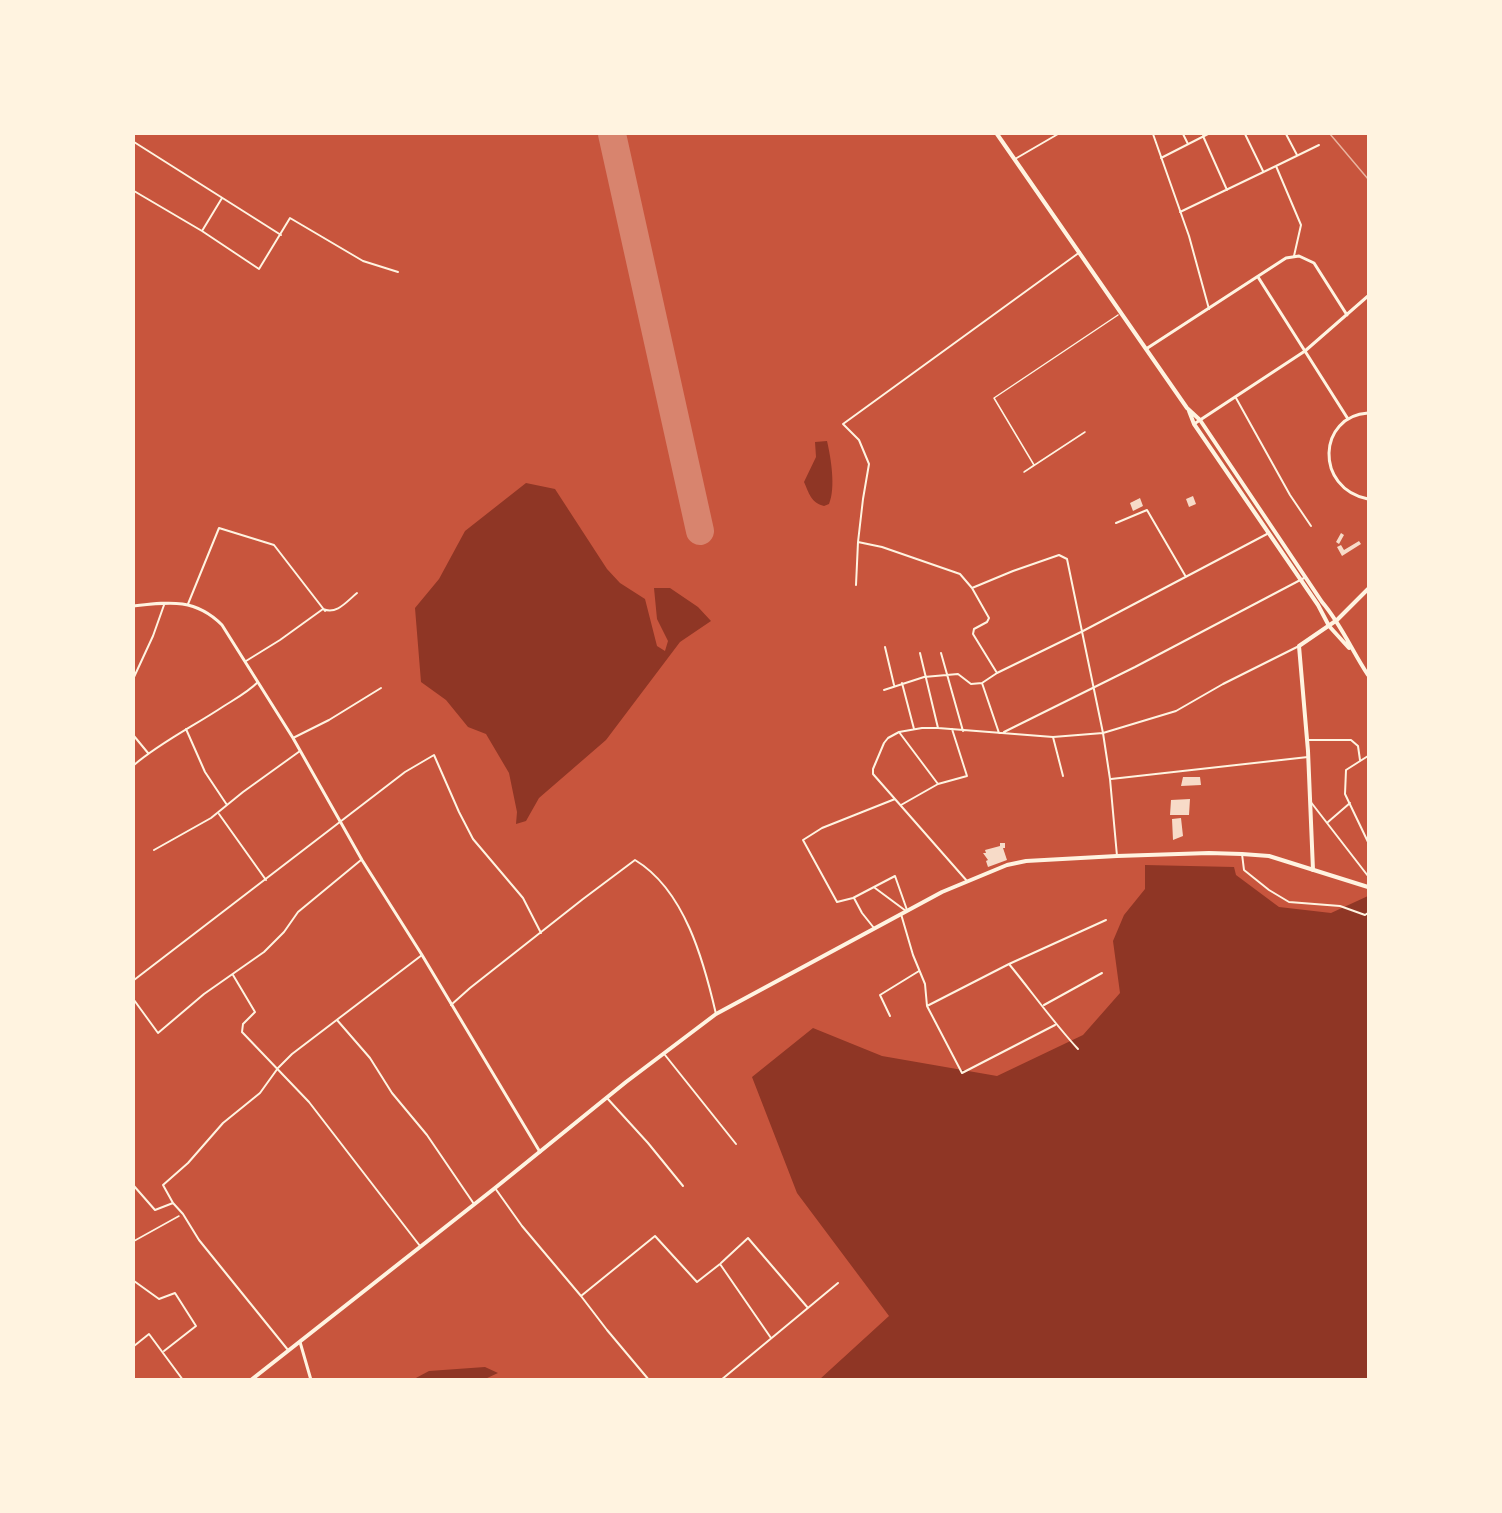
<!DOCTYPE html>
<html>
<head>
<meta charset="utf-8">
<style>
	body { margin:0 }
	#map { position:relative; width:1502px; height:1513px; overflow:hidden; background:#c8553d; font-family:"PT Sans",sans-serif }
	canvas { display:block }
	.frame { position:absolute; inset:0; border:135px solid #fff3e0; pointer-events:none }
</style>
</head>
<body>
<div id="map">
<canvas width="1502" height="1513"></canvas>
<div class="frame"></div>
</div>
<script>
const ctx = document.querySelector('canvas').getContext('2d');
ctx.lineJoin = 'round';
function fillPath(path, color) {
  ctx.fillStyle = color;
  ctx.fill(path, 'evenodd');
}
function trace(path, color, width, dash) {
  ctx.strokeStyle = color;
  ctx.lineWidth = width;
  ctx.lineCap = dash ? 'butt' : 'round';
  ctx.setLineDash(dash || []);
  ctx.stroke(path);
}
fillPath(new Path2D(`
	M827,441C831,458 836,488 829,504L824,506C811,503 809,493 804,482L816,457L815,442Z
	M526,483L555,489L607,569L620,583L645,599L657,646L665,651L668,641L657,619L654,588H670L698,607L711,621L680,642L606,740L539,798L526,821L516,824L517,812L509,773L486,734L468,727L446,700L421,682L415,608L439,579L465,531Z
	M1145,865L1234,867L1236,875L1279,907L1331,913L1368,896V1379H820L889,1316L797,1193L752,1077L813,1028L882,1056L997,1076L1083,1035L1120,993L1113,941L1124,915L1145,889Z
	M485,1367L498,1373L485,1379H414L429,1371Z`), '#8f3625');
trace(new Path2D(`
	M612,134L700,531`), '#d8846e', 28);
fillPath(new Path2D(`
	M1193,496L1196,504L1189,507L1186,499Z
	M1140,498L1143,506L1133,511L1130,503Z
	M1341,533L1344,535L1339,544L1336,542Z
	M1359,541L1361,544L1342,556L1337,547L1341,545L1344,550Z
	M1183,777H1200L1201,785L1181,786Z
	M1190,799L1189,815H1170L1171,800Z
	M1181,818L1183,836L1173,840L1172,819Z
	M1000,843H1005V848H1003L1007,860L988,867L986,861L988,860L983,853H986L985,850L1000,846Z`), '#f7dbc8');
trace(new Path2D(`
	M1085,432L1024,472L1034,465L994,398L1118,315
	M134,1241L179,1216`), '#fff3e0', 1.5);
trace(new Path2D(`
	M1153,134L1189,236L1209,309
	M1183,134L1188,144
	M1245,134L1263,171
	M1286,134L1297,155
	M1203,136L1227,190
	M134,142L281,235
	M1161,158L1208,134
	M1015,159L1058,134
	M1276,166L1319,145
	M134,191L202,231L259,269L290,218L363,261L398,272
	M1180,212L1276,166L1301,225L1294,256
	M202,231L222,198
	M1236,398L1290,495L1311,526
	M1116,523L1147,510L1186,577
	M858,542L882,547L960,574L972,588L1013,571L1059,555L1067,559L1103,733L1110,779L1117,856
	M856,585L858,542L863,499L869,464L859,440L843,424L1080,252
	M972,588L989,618L987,622L974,629L973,634L997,673L1083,631L1267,534
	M188,604L219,528L274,545L325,611
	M885,647L894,685
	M920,653L938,728
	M941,653L963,731
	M246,661L280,640L323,609C337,615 347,601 357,593
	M134,677L153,636L164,605
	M902,683L914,729
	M982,683L997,673
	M884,690L924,677L958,674L971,684L982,683L999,733
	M186,729L205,772L227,805
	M899,732L938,784
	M1004,732L1135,667L1306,577
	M134,736L148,753
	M1053,737L1063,776
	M293,738L329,720L381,688
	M1307,740H1351L1358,746L1360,760
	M1368,756L1346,770L1345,794L1368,842
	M134,765C161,742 194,726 224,706C235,699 248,692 258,682
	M1111,779L1308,757
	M895,799L822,828L803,840L837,902L853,898L895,876L907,910
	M1310,801L1368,876
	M901,805L938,784L967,776L952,729
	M219,814L266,880
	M1328,822L1350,803
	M154,850L211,818L243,792L300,751
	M1242,854L1244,870L1269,890L1289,902L1340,906L1365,915L1368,913
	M967,881L873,774V769L884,743L888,738L899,732L922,728H938L1053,737L1103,733L1176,711L1223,684L1299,646
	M875,888L906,911
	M854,898L862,913L874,928
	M901,914L913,955L925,984L927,1006L1009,964C1032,992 1053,1022 1078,1049
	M1009,964L1106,920
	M233,975L255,1012L243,1024L242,1032L309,1102L420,1246
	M134,980L405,772L434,755L459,812L473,839L523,898L541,933
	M134,1000L158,1033L204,994L264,952L284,932L298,912L361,860
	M451,1005L470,988L583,899L635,860C685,890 704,962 716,1014
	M1044,1005L1102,973
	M927,1006L962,1073L1055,1025
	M890,1016L880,995L919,971
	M337,1020L370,1058L392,1093L427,1135L474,1204
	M665,1055L736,1144
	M607,1098L648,1143L683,1186
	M134,1186L155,1210L173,1203L183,1214L199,1240L288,1350
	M495,1188L522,1226L581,1296L655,1236L697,1282L720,1264L771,1338
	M173,1203L163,1185L188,1163L223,1123L260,1093L278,1068L292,1054L422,955
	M721,1263L748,1238L808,1308
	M134,1281L159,1299L175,1293L196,1326L164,1351
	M581,1296L607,1330L649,1380
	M134,1346L149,1334L183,1380
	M721,1380L838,1283`), '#fff3e0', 2);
trace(new Path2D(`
	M1258,277L1348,419
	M1146,349L1286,258L1299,256L1314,263L1347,315
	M1368,413C1318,416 1314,488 1368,499
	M1194,424L1305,351L1368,296
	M134,606C169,602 195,598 222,625L293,738L362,860L422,955L540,1152
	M300,1342L311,1380`), '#fff3e0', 3);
trace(new Path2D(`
	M1313,870L1308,751L1299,646L1337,620L1368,589`), '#fff3e0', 4);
trace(new Path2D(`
	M997,134L1146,349L1187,408L1200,420L1322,602C1341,624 1352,651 1368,675
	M1189,411L1194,424L1318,605L1329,626L1349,648
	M251,1380L495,1188L626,1082L716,1014L942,892L1007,865L1026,861L1117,856L1209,853L1242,854L1269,856L1368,887`), '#fff3e0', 4);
trace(new Path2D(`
	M1330,134L1368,179`), '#e9b49f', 1.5);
</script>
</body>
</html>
